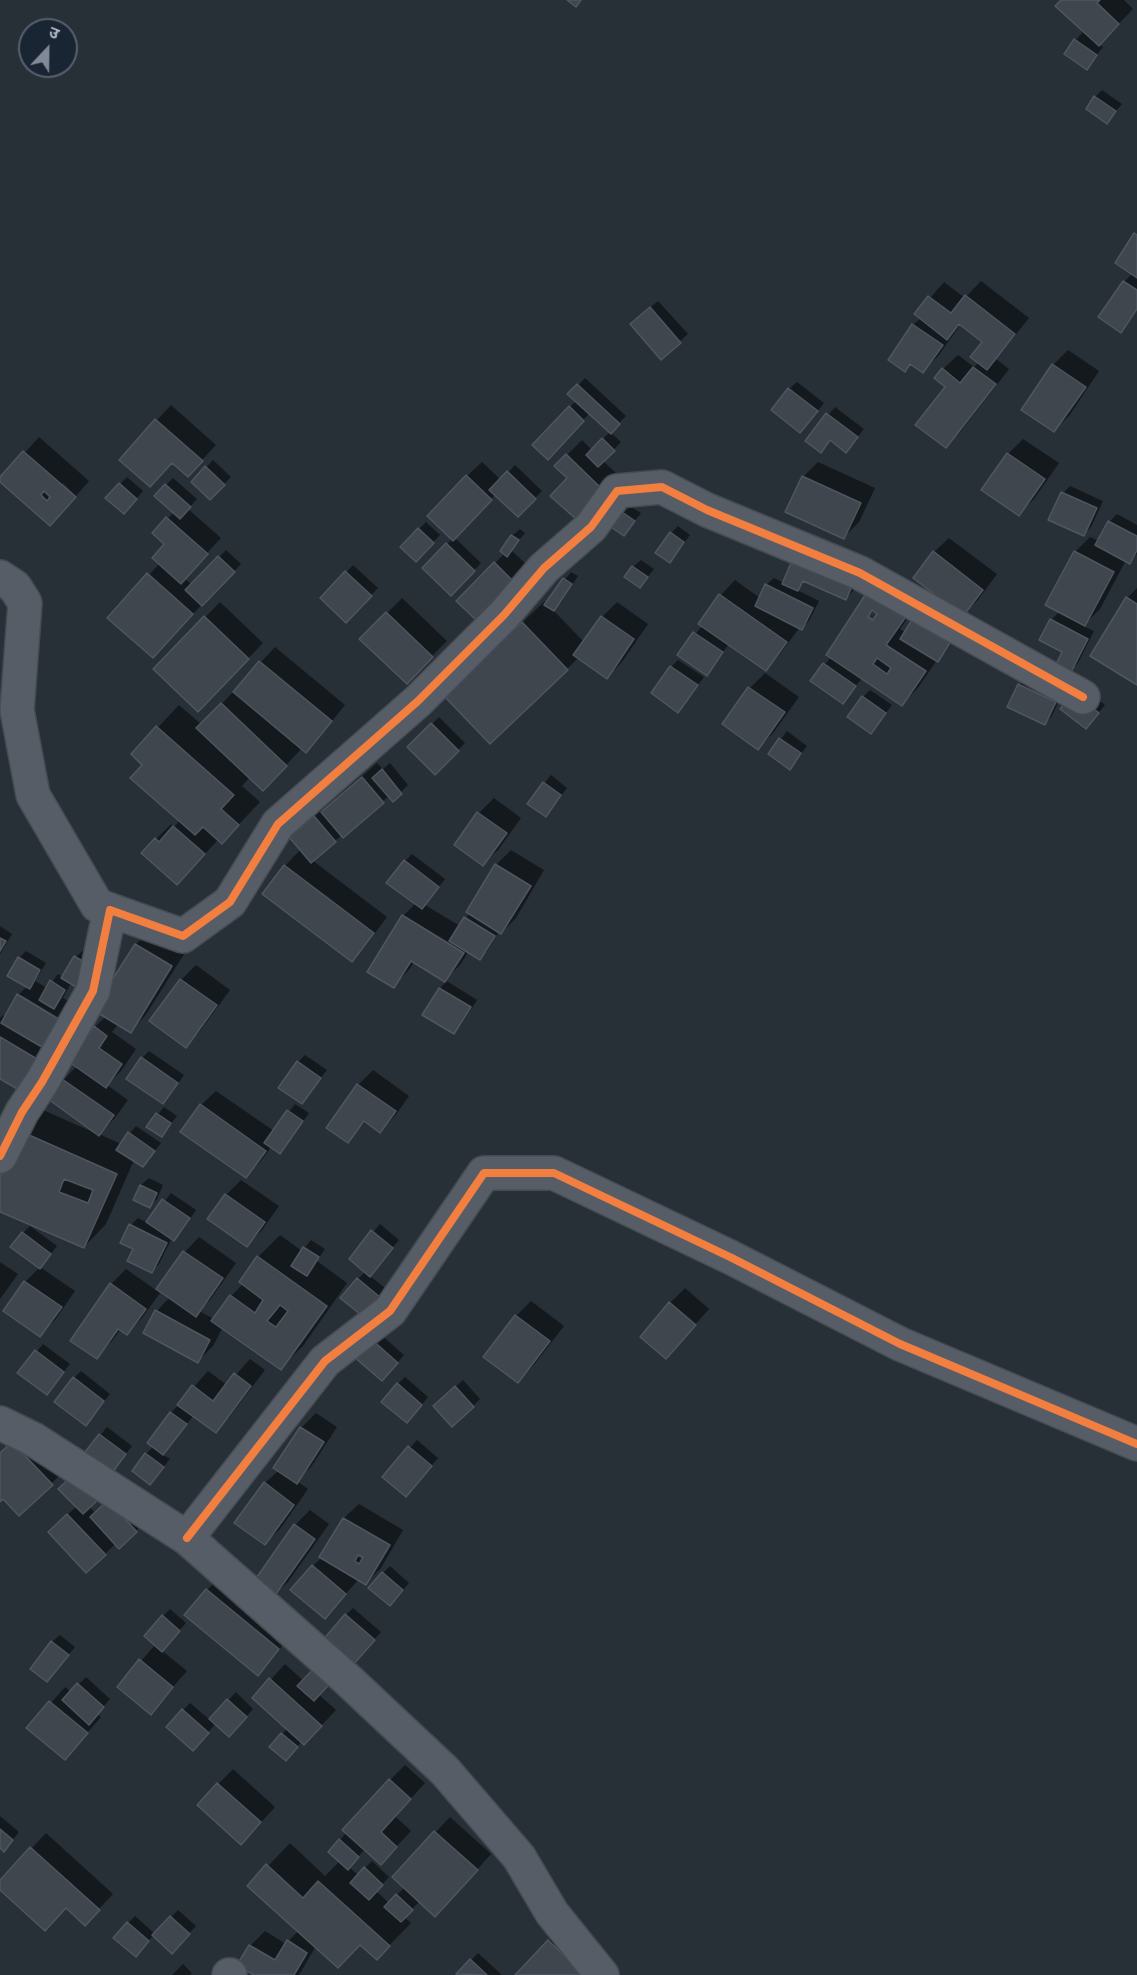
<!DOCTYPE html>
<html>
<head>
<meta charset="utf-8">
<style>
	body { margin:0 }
	#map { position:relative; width:1137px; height:1975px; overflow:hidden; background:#272f37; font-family:"Fira Sans Condensed","Noto Sans Devanagari",sans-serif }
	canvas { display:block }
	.north { position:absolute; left:18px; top:18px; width:60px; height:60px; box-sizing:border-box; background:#1a2533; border:2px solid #56616f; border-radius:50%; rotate:22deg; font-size:16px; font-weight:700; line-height:24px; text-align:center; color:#b0baca }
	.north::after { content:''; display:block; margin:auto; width:21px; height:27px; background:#808997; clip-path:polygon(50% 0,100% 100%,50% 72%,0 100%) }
</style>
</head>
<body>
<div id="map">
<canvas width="1137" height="1975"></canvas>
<div class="north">उ</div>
</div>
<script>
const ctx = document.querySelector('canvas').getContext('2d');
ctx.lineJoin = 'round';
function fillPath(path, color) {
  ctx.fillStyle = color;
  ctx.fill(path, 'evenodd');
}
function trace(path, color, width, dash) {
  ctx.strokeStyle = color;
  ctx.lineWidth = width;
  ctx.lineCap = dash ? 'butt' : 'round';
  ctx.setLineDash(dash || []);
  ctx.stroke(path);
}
fillPath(new Path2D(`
	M1063,0H1124L1133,9L1099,44L1103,47L1087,68L1066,54L1076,40L1084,31Z
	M1102,90L1122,104L1107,122L1095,97Z
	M1137,233V310L1120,331L1100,317L1124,282L1133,273Z
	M981,281L1029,318L996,359L1009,369L961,431L946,446L947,386L943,369L958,355L974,367L979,362L984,341L961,324L938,356L923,371L911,363L905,370L913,325L921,318L916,314L944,282L965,298Z
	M658,301L688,334L661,358L639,317Z
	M1068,350L1099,371L1069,416L1054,430L1053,365Z
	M585,378L626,416L610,432L621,442L603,461L617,474L590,502L556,466L582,440L592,450L610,432L590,413L547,458L534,445L577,400L570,394Z
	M797,382L824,403L807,424L789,389Z
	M171,405L216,445L188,475L173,462L150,485L121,459Z
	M835,407L864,429L846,451L831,439L820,451L807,441Z
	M39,437L89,481L76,496L63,483L61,486L64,509L0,480Z
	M1023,439L1059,463L1034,499L1019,514L1008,454Z
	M213,460L231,477L210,498L193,482Z
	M482,462L501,480L515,465L542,491L518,515L496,494L454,537L481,563L451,594L424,568L453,538L467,476Z
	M818,462L875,488L859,522L844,537L803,477Z
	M127,477L143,491L131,505L120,484Z
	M173,478L197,499L188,509L221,538L184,578L192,585L226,550L241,564L167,641L110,618L160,563L166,544L154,533L174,512L166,485Z
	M1070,486L1103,501L1091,527L1084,534L1063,493Z
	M630,506L641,513L624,534L623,513Z
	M1117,514L1137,525V554L1129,562L1126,560L1100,609L1083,626L1094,631L1078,663L1071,670L1051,620L1060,611L1075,552L1090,537L1099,541L1109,522Z
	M426,522L440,535L416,560L402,546Z
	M678,526L690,535L670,561L671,533Z
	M520,529L525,533L511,550L527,565L491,603L458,601L505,553L512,536Z
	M949,538L997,574L978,600L963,614L934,552Z
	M794,559L859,577L853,591L846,598L805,581L797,590L819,601L809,621L802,628L800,627L780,654L766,669L729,644L706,674L679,654L703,625L721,595L735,580L760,598L766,585L774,578L784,583Z
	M641,560L654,569L646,579L633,567Z
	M353,565L378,588L346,621L322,598Z
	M571,572L578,576L561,602L553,610L584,642L602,617L617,602L648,624L622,662L607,677L579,657L567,669L468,674L545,601L547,603Z
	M1137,588V683L1127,598Z
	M869,593L919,602L900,629L906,633L959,630L945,653L937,660L917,689L902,704L862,678L843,702L812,680L831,657ZM871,608L879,613L873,622L866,617Z
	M402,598L447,641L406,682L362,639Z
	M220,602L263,643L198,710L155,669Z
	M275,647L345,705L320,736L306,751L302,748L278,774L250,777L242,786L260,802L222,842L219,839L177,883L156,839L171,824L174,827L180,820L144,765L133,754L179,705L202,725Z
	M678,660L704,677L678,711L671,667Z
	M765,673L799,697L773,733L758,748L724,724L750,688Z
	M1026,678L1062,694L1052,716L1045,723L1019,685Z
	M1081,686L1105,705L1086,727Z
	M870,690L892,705L871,732L863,697Z
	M439,717L465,743L435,773L409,747Z
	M787,731L807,746L790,768L770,754Z
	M377,763L383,769L390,763L408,785L393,800L389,796L312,860L387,917L366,945L352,960L285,866L301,849L298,830L322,810L323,812Z
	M551,775L567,788L546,815L529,803Z
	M494,798L521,818L498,850L483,864L456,845L479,813Z
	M511,850L544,870L516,918L501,933L499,931L487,951L480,958L469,951L460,965L445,980L477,1000L461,1025L454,1033L424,1015L440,988L447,981L415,961L408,971L393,986L369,971L403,916L416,903L405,861L412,854L445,879L425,905L460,926L470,913L496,865Z
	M0,926L12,934L0,954Z
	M151,930L186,951L145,1016L130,1031L119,1023L112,1032L136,1049L121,1071L107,1085L128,1100L114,1119L99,1134L121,1144L136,1126L161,1143L143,1166L134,1160L106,1224L84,1247L0,1210V1181L21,1132L43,1110L95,1133L50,1099L63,1080L77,1066L95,1027L106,1016L96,1009L136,944Z
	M83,950L95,957L71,983L63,998L77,1006L68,1023L21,995V998L66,1025L34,1073L0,1077V1018L3,1015L6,1017L18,995L28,986L19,958L26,951L46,963L35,981L47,988L58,974L63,977L76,957Z
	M196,965L230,990L200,1031L186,1046L151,1021L181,980Z
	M149,1051L184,1075L170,1095L163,1102L142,1058Z
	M305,1055L327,1070L302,1102L298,1062Z
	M373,1070L409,1096L395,1116L380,1131L366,1121L348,1141L358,1085Z
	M216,1091L274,1131L295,1104L309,1113L286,1145L279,1153L271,1147L261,1161L246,1176L201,1105Z
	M164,1107L177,1116L162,1135L148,1127Z
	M149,1178L163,1185L157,1199L149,1206L135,1199L141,1185Z
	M241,1180L279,1206L262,1230L247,1245L209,1219L226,1195Z
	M171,1193L196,1210L181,1232L173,1239L172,1238L159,1264L152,1271L135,1248L131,1225L138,1218L148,1223Z
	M380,1224L399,1240L369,1275L387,1290L372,1309L358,1279L366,1271L351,1258Z
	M30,1226L57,1246L40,1267L75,1291L55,1320L40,1335L5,1310L25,1282L39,1268L23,1233Z
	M280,1235L302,1251L311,1240L325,1249L317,1261L347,1283L303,1346L280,1368L223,1327L213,1346L198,1361L145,1332L157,1311L170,1297L159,1289L185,1252L199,1237L236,1263L210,1300L199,1311L214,1319L231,1296L243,1284L258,1257Z
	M0,1262L18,1274L0,1299Z
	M126,1269L160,1293L142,1318L127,1333L121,1329L111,1342L96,1357L111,1284Z
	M685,1288L709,1309L666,1357L670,1303Z
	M531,1301L564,1326L533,1366L518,1381L516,1316Z
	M378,1332L404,1355L389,1372L356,1357Z
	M43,1344L70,1364L47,1393L19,1373Z
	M250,1359L265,1370L230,1416L215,1431L194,1415L162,1454L170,1459L150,1483L146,1454L154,1446L149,1442L171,1413L208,1371L227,1385Z
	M81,1371L110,1394L86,1424L74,1378Z
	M405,1377L428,1397L414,1414L398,1384Z
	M463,1380L480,1399L473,1406L442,1399Z
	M316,1413L337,1427L311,1467L297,1481L308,1489L280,1529L265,1543V1483L279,1470L301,1428Z
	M107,1427L132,1446L109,1475L84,1456Z
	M28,1428L66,1469L51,1484L3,1497L0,1500V1454Z
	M417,1440L438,1458L413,1488L384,1477Z
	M116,1494L143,1524L119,1547L116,1543L105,1554L65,1517L77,1506H89L96,1514Z
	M359,1504L403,1530L381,1568L366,1583L359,1579L325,1617L313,1566L322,1557L344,1518ZM358,1553L365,1557L363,1560L356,1555Z
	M310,1510L329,1524L288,1582L273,1596L295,1525Z
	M390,1566L409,1583L397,1597L383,1573Z
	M222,1575L293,1634L258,1673L207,1590Z
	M353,1608L381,1632L359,1657L346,1615Z
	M170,1609L186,1623L161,1650L187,1671L150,1713L119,1686L156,1644L163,1616Z
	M60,1635L75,1647L47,1680L52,1642Z
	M285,1664L336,1710L319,1728L302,1741L293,1752L271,1746L288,1728L254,1698Z
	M86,1677L110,1699L97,1714L101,1717L65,1758L29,1728L65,1687L71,1692Z
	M236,1692L253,1709L236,1728L216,1723L200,1742L168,1726L190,1703L210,1720Z
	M405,1765L425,1783L395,1816L411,1831L395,1848L365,1849L349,1867L358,1875L372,1861L389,1877L376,1891L389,1903L405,1887L394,1877L450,1817L491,1854L450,1900L420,1901L404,1917L411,1923L377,1958L361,1944L316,1946L299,1975H257L250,1946L265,1931L286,1944L298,1931L249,1886L290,1843L325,1876L340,1861V1840L390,1780Z
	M233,1769L275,1807L256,1828L199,1804Z
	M0,1816L19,1832L11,1842L0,1846Z
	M46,1833L113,1894L85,1924L66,1907L0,1888V1882Z
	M178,1910L196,1926L172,1951L154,1934L143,1948L128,1923L135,1916L155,1934Z
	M564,1927L603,1975H517L549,1941Z
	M478,1953L502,1975L458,1974Z
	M183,1964L192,1973L190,1975H172Z`), '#0007');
const building = new Path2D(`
	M567,0H581L576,7Z
	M1061,0H1100L1097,3L1119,24L1099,46L1055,6Z
	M1074,39L1097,55L1087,70L1064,54Z
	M1094,96L1116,111L1107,124L1086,109Z
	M1134,233L1137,235V278L1115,263Z
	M1123,281L1137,290V309L1121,333L1098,317Z
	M965,295L1015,334L987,370L970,357L982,342L959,324L947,340L914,314L928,296L951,313Z
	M650,307L681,343L661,360L630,324Z
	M912,324L943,345L923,373L910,364L905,372L888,360Z
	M1052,364L1086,387L1054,432L1021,410Z
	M973,367L996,384L946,448L915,425L945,387L934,378L942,368L960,383Z
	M577,384L620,424L611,434L567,394Z
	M788,388L818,411L800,433L771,410Z
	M569,406L584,421L548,460L532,445Z
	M826,413L858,437L846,453L830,440L821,453L805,441Z
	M155,419L203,461L188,477L172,463L150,487L119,460Z
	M602,438L615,451L598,467L586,455Z
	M23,451L76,497L50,526L0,482V477ZM44,491L50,497L47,501L41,495Z
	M1007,453L1045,479L1019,516L981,490Z
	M566,454L603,490L576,519L550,496L567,478L554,466Z
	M205,466L225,485L210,500L191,482Z
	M507,471L536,499L518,517L489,490Z
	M466,475L492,500L453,541L427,516Z
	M802,476L861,503L844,539L785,512Z
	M119,483L137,499L124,514L105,498Z
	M165,484L191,507L180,519L154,496Z
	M1061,492L1097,508L1084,536L1048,520Z
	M622,512L635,521L624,536L611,527Z
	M166,517L208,554L181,584L152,558L164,544L152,533Z
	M1108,521L1137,536V550L1130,564L1095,545Z
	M418,528L434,543L416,562L400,547Z
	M670,532L684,542L670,563L655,553Z
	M511,535L519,540L507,557L500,551Z
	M446,543L475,571L451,596L422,568Z
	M933,551L983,590L963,616L913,578Z
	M1074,551L1114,572L1085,626L1045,605Z
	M218,556L235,572L202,606L185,590Z
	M793,558L853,584L846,600L803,581L798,591L782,584Z
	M494,562L513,581L476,620L456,601Z
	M632,566L648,577L640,588L624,577Z
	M345,571L372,596L346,623L320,598Z
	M147,573L193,614L153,658L107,618Z
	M563,578L572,584L554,611L544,605Z
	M765,584L813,608L802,630L755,606Z
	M867,592L905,618L886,645L926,671L902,706L826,655ZM872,610L877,614L873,620L868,617ZM877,658L891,668L887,674L873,664Z
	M719,594L787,642L766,671L698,624Z
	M1126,597L1137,604V685L1090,656Z
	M386,612L433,657L407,684L359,639Z
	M915,615L953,638L938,662L900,639Z
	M204,616L249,659L198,712L153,669Z
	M601,616L634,639L607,679L573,655Z
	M1050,619L1088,639L1071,672L1056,664L1062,652L1039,640Z
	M522,622L568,670L490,744L444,696Z
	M693,632L723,652L707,676L677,655Z
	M259,661L332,721L306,753L233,692Z
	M823,663L856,686L843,704L810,681Z
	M670,666L698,685L678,713L651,693Z
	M1018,684L1056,702L1045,725L1007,707Z
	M748,687L785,712L758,750L722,724Z
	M1073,692L1099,713L1086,729L1060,709Z
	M862,696L886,713L871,734L847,717Z
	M221,703L287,766L263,791L196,728Z
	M431,723L459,751L435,775L407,747Z
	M156,726L234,795L221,809L239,825L222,844L203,827L195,835L130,778L142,765L131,754Z
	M779,738L801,753L790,770L768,754Z
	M382,769L402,794L393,802L372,778Z
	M362,777L384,803L343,838L321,812Z
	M543,782L561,795L546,817L527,804Z
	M477,812L507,833L483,866L454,845Z
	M314,816L336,842L311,863L289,837Z
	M173,826L205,854L177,885L141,853L155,838L159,842Z
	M404,860L439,887L422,909L386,883Z
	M495,864L531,886L501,934L466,912Z
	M284,865L374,933L352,962L262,894Z
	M402,915L464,953L445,982L411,961L394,988L367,972Z
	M464,917L495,936L480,960L449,941Z
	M0,938L6,941L0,951Z
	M135,944L172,966L131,1033L93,1010Z
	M74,956L89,965L76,987L61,978Z
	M18,957L40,970L30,989L7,976Z
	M180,979L217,1005L186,1048L149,1021Z
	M50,980L65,990L54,1009L39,1000Z
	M439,988L471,1007L454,1034L422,1015Z
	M17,994L63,1022L47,1050L1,1023Z
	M94,1026L107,1036L99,1048L122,1064L106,1088L69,1062Z
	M0,1037L37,1059L19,1090L0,1079Z
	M141,1057L178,1083L163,1104L126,1079Z
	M297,1061L321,1078L302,1104L278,1088Z
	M62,1079L114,1115L99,1136L48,1099Z
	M357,1084L396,1111L380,1133L364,1121L348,1143L326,1128Z
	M200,1104L266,1151L246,1178L180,1132Z
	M287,1110L303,1121L280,1154L264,1143Z
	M156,1113L171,1123L162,1137L146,1127Z
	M20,1131L117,1174L84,1248L0,1212V1177ZM64,1179L93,1190L88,1203L59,1192Z
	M128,1132L155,1151L143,1167L116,1150Z
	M140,1185L157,1193L150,1208L133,1200Z
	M225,1194L265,1222L247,1247L207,1219Z
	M162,1199L190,1218L174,1241L146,1222Z
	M129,1224L167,1243L152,1273L127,1261L133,1249L120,1243Z
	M371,1230L393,1248L370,1277L349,1259Z
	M22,1232L51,1254L40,1269L10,1247Z
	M303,1247L319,1257L307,1276L291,1266Z
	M183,1251L223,1278L196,1317L156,1289Z
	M257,1256L327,1306L281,1370L211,1321L230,1295L255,1313L263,1300L239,1282ZM280,1305L288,1311L276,1327L267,1321Z
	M357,1278L381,1298L365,1318L340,1298Z
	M24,1281L62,1307L40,1337L3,1311Z
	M110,1283L146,1309L127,1335L118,1329L97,1359L70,1341Z
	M669,1302L696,1325L666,1359L640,1337Z
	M155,1310L210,1340L198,1363L143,1333Z
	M515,1315L550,1341L518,1383L483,1357Z
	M370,1338L398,1363L382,1381L354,1357Z
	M35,1350L64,1372L47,1395L17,1373Z
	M234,1373L251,1386L216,1433L177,1405L192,1385L213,1401Z
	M73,1377L104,1401L86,1426L54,1402Z
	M397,1383L422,1405L407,1423L381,1402Z
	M455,1386L474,1407L452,1427L433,1406Z
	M170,1412L187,1424L163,1455L147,1443Z
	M300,1427L324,1442L297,1484L273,1468Z
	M99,1434L126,1454L109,1477L82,1456Z
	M12,1442L53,1485L19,1516L3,1499L0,1502V1453Z
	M408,1446L432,1466L406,1497L382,1477Z
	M145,1453L164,1467L150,1485L132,1471Z
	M75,1473L99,1499L83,1514L58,1489Z
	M264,1482L294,1505L265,1545L234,1523Z
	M108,1500L137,1532L119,1549L90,1517Z
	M67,1514L106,1555L86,1573L48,1532Z
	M343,1518L390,1545L366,1585L319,1557ZM358,1555L363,1557L359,1564L355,1561Z
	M294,1524L315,1539L273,1598L252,1584Z
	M312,1565L346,1594L325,1619L290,1590Z
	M382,1572L403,1590L390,1606L368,1588Z
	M206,1589L279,1649L258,1676L184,1615Z
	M345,1614L375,1640L352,1666L322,1641Z
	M162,1615L180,1631L162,1652L144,1636Z
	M51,1641L69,1655L47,1682L30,1669Z
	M139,1659L173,1687L151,1715L117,1687Z
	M318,1664L334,1679L314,1701L297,1686Z
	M269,1678L322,1726L304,1745L252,1698Z
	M77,1683L104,1707L89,1725L62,1700Z
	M227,1699L247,1717L229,1737L209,1719Z
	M49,1701L88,1733L65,1760L26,1728Z
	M182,1709L209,1733L193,1751L166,1727Z
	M281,1733L298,1747L286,1761L269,1747Z
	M389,1779L411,1799L381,1832L397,1847L381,1865L342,1830Z
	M217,1783L261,1822L241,1845L197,1805Z
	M0,1829L13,1840L4,1852L0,1848Z
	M434,1831L478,1870L435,1917L392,1877Z
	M339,1839L359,1857L348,1870L328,1852Z
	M30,1847L100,1910L85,1926L66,1908L45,1931L0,1890V1880Z
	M266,1864L303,1898L318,1881L390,1946L377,1960L360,1945L338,1968L247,1886Z
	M364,1867L383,1885L369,1900L350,1883Z
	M396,1894L413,1910L401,1922L384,1907Z
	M170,1916L190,1934L172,1954L152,1935Z
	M127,1922L149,1941L136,1957L113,1938Z
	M287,1940L307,1953L294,1975H254L237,1965L249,1945L275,1960Z
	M548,1940L584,1975H515Z
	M470,1959L487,1975L456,1974Z`);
fillPath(building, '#3f464d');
trace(building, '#4f5660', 1.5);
const minor = new Path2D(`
	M0,577L15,587L25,603L17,710L33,795L97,905L110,910
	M0,1156L22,1112L42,1082L93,991L110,910L183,936L230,902L278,824L418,701L504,615L544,568L591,527L617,491L662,487L707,510L860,573L1083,697
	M0,1423L33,1439L187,1538L348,1680L445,1771L519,1857L552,1913L602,1975
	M187,1538L325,1361L390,1311L484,1173H554L732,1258L900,1344L1137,1444
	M229,1975H230`);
trace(minor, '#464b52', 36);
trace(minor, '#575d66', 33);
trace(new Path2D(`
	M0,1156L22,1112L42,1082L93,991L110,910L183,936L230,902L278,824L418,701L504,615L544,568L591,527L617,491L662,487L707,510L860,573L1083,697
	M187,1538L325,1361L390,1311L484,1173H554L732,1258L900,1344L1137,1444`), '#f27e40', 8);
</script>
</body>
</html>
